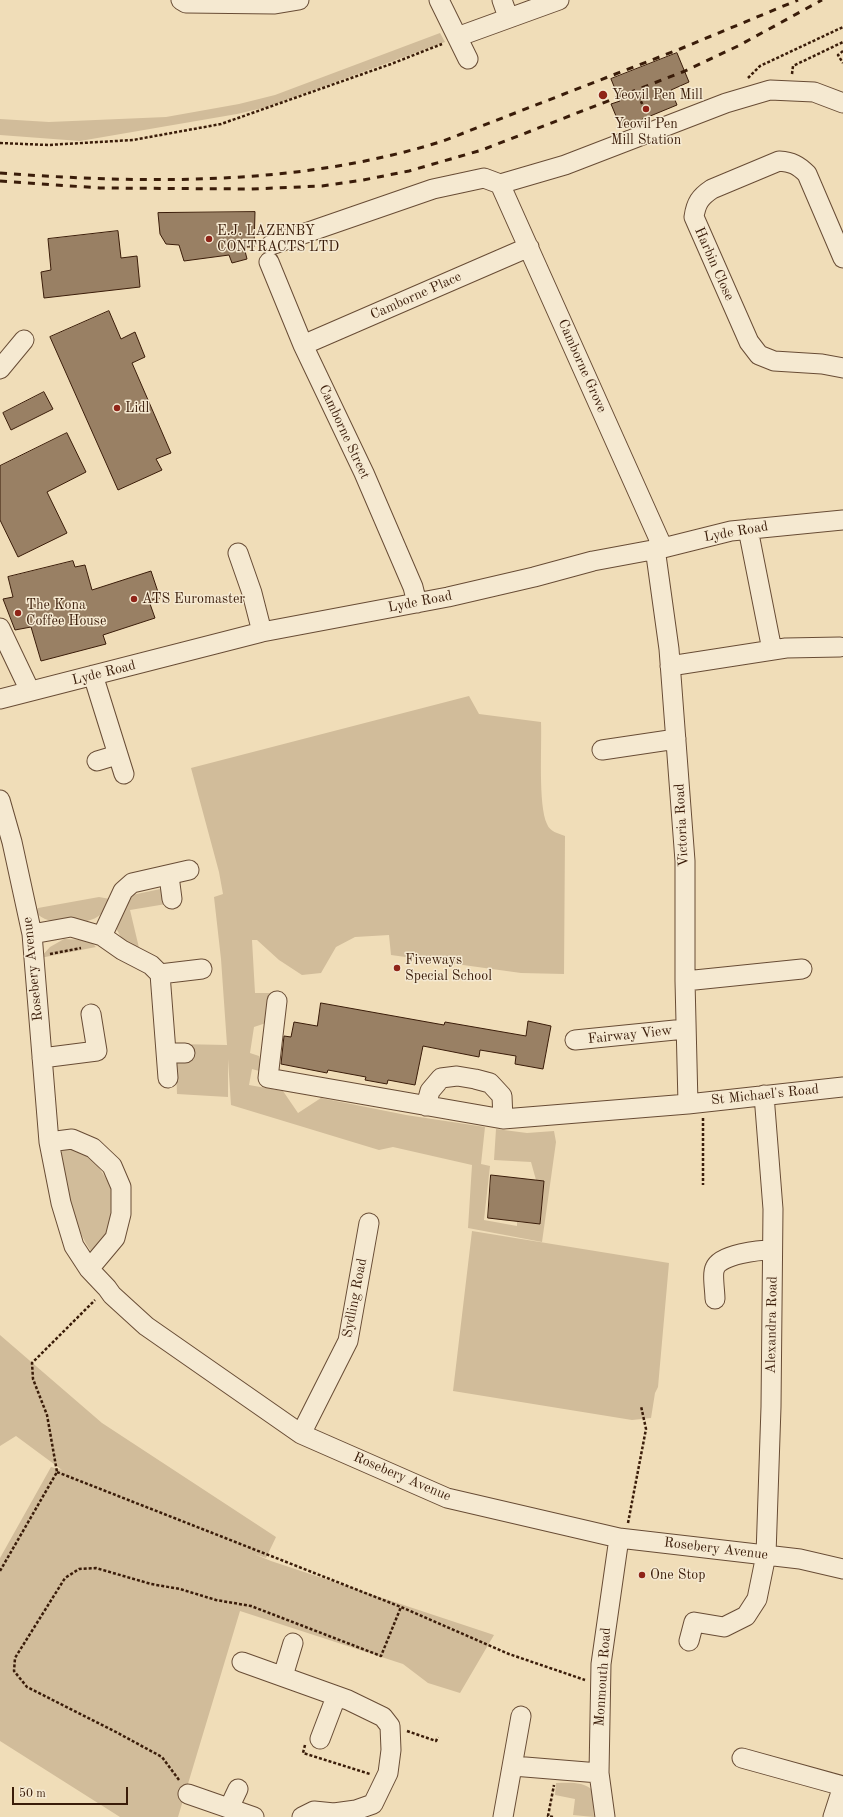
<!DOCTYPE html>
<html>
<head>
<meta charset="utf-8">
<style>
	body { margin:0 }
	#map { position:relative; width:843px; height:1817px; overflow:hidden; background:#f0ddb8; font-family:"Old Standard TT",serif }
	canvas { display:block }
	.scale { position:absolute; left:12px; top:1787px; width:116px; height:18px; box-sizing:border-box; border:2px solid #3a1c09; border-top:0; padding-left:5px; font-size:12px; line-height:14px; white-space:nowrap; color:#3a1c09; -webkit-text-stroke:3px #f5e9d1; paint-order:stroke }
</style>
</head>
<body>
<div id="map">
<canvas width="843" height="1817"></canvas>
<div class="scale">50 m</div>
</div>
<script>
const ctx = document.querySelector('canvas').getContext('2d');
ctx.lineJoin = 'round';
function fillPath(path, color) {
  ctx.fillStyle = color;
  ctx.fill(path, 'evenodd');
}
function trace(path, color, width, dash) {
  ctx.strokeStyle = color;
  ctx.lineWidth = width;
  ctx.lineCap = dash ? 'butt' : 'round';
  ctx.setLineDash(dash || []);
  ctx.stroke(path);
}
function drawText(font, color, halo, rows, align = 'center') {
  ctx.font = font + ' "Old Standard TT",serif';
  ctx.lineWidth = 3;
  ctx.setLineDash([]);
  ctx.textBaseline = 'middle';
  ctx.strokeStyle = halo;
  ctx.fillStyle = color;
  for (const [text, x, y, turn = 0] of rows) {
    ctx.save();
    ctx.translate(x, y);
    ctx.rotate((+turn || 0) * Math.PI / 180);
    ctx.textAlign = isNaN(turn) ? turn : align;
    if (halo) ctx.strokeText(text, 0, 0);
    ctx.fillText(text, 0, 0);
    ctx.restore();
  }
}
fillPath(new Path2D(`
	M440,33L445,42L267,107L237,114L80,141L0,135V119L49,122L166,117L239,104L275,95Z
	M469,696L479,714L541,722C542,746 538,805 547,824C550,832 558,833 565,836L564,974L521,973L391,955L389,935L355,937L336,947L321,973L302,975L279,960L257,940H252L255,993H271L266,1023L254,1027L250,1053L259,1056L263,1072L252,1069L249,1085L283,1091L298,1113L321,1098L406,1115L485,1127L481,1164L490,1166L484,1220L517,1226V1222L540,1224L544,1181L536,1180L531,1162L494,1160L496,1129L527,1133L554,1131L556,1142L542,1242L468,1228L472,1165L393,1147L379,1150L231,1105L228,1059V1097L177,1094L176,1065L177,1044L227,1045L221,959L214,897L223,894L219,872L191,768Z
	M165,888L166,904L130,910L140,952L126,947L116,928L132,895Z
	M99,897L110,899C107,904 104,911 100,915C88,926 44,926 36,912L38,908Z
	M64,939L89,940L96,947L40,958L50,947Z
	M63,1144L75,1148L94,1160L111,1186L114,1202L110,1233L93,1254C71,1224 68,1187 61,1151Z
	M472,1231L669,1263L658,1387L655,1393L651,1418L632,1420L453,1391Z
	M0,1335L102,1423L276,1537L266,1558L254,1554L271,1561L494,1635L460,1693L428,1683L403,1664L240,1611L178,1817H120L0,1741V1558L51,1467L62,1470L16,1436L0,1446Z
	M556,1783C568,1783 583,1781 592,1790L594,1817L573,1815L575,1799L555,1795Z`), '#d1bc9a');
const building = new Path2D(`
	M677,53L689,82L671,90L677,105L621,128L611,104L620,101L611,79Z
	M255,212L254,247H244L247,259L232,263L229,255L184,261L179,245L166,244L160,234L158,213Z
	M118,231L121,258L137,256L140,287L44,298L41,272L51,270L48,239Z
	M109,311L121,339L135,332L145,357L132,363L171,453L156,459L162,470L118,490L50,337Z
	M44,392L53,409L11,430L3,413Z
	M67,433L86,472L47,492L67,533L18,557L0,520V466Z
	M73,561L75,567L85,565L92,590L151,571L160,598L149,601L155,618L103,635L106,644L41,661L31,627L15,630L3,599L13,597L8,577Z
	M321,1003L444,1025L445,1022L526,1036L528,1021L551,1026L543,1069L515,1064L516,1056L480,1050L479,1057L423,1046L415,1085L388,1080L387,1084L365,1080L366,1077L328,1070L327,1073L281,1064L284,1036L291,1037L294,1022L317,1026Z
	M491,1175L544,1181L540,1224L488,1218Z`);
fillPath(building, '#998064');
trace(building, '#3a1c09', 1);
const minor = new Path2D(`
	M181,0L186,3L275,4L299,0
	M439,0L468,59
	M502,0L508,17
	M457,37L559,0
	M500,184L663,548
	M271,245L433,189L484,178L500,184L565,165L726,103L770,90L814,92L843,103
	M843,258L807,174C798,165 792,162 779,161L712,189C700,197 696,203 694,217L749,342L759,355L774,361L822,364L843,368
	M269,262L303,345L364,473L413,587L417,603
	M303,345L529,247
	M0,369L24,340
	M748,529L772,650
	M655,548L669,649L685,861V981L688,1104
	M238,553L252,593L262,632
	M0,628L30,691
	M670,666L786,648L840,647
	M93,675L124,774
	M0,699L262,632L448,597L534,577L593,561L663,548L731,531L843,520
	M602,750L676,739
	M97,761L117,755
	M0,800L12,842L32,934L49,1142L61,1203L74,1246L89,1269L107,1288L112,1295L146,1326L301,1434L447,1498L619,1538L800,1559L843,1569
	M169,876L172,899
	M32,934L71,927L102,936L122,950L151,965L160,974L168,1078
	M102,936L123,891L132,883L189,870
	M160,974L202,969
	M685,981L802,969
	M277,1001L268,1078L503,1119L688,1104L843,1087
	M575,1040L685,1029
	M167,1053H185
	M42,1058L97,1051L91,1014
	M426,1106L430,1091L441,1078L457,1076L475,1079L490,1083L502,1096L503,1119
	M49,1142L72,1139L93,1148L112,1166L121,1187V1214L115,1238L89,1269
	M715,1299C715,1291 712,1274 715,1268C720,1254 760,1250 772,1250
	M301,1434L348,1341L369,1223
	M689,1641L694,1622L724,1627L746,1616L757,1599L766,1555L771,1407L773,1209L764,1095
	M242,1662L348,1700L383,1717L390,1726L391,1750L388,1773L373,1804L356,1810L334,1813L314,1811L302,1817
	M283,1676L293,1643
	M320,1739L336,1697
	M742,1758L843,1786L833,1817
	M513,1766L599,1773
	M188,1794L254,1817
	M229,1808L238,1789
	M503,1817L521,1716
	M605,1817L599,1773L601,1664L619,1538`);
trace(minor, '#684c35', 21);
trace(new Path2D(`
	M843,51L838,55L843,63
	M792,74L793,66L843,42
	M748,78L760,66L843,27
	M647,96L640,99L647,115
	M0,143L48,145L133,140L221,124L391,64L442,44
	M50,954L81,948
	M703,1118V1185
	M57,1472L401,1607L509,1654L585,1680
	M628,1523L646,1429L641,1406
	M0,1571L57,1472L47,1415L33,1379L32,1363L95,1300
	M407,1731L436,1741L438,1737
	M305,1745L303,1753L370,1774
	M179,1780L162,1757L116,1732L27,1687L14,1671L15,1658L65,1578L79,1569L96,1568L151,1584L180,1589L216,1600L251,1606L381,1656L401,1607
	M553,1817L548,1816L554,1785`), '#3a1c09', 2.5, [3, 2]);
trace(minor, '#f5e9d1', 19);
trace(new Path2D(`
	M0,173C149,184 300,186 443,141L680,49L798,0
	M0,181L100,188L251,189L322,186L363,180L409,171L482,150L685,71L738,46L822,0`), '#3a1c09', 3, [7, 7]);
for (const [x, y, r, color] of [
	[603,95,5,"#8f2418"],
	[646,109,4,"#8f2418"],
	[209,239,4,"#8f2418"],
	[117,408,4,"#8f2418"],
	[134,599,4,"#8f2418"],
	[18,613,4,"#8f2418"],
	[397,968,4,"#8f2418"],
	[642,1575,4,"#8f2418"]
]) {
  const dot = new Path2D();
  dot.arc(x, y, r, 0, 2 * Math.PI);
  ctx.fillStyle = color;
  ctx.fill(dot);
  trace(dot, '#f5e9d1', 1.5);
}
drawText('14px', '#3a1c09', '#f5e9d1', [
	["Yeovil Pen Mill",612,95],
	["Yeovil Pen",646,124,"center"],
	["Mill Station",646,140,"center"],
	["E.J. LAZENBY",217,231],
	["CONTRACTS LTD",217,247],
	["Lidl",125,408],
	["ATS Euromaster",142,599],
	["The Kona",26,605],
	["Coffee House",26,621],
	["Fiveways",405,960],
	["Special School",405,976],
	["One Stop",650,1575]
], 'left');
drawText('14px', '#3a1c09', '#f5e9d1', [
	["Harbin Close",714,264,66],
	["Camborne Place",416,296,-24],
	["Camborne Grove",582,366,66],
	["Camborne Street",344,432,65],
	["Lyde Road",736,532,-10],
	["Lyde Road",420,602,-11],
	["Lyde Road",104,673,-14],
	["Victoria Road",682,825,-93],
	["Rosebery Avenue",33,969,-96],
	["Fairway View",630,1035,-6],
	["St Michael's Road",765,1095,-6],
	["Sydling Road",355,1298,-79],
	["Alexandra Road",772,1325,-89],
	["Rosebery Avenue",402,1477,23],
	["Rosebery Avenue",716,1549,7],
	["Monmouth Road",603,1677,-86]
]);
</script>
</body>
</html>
